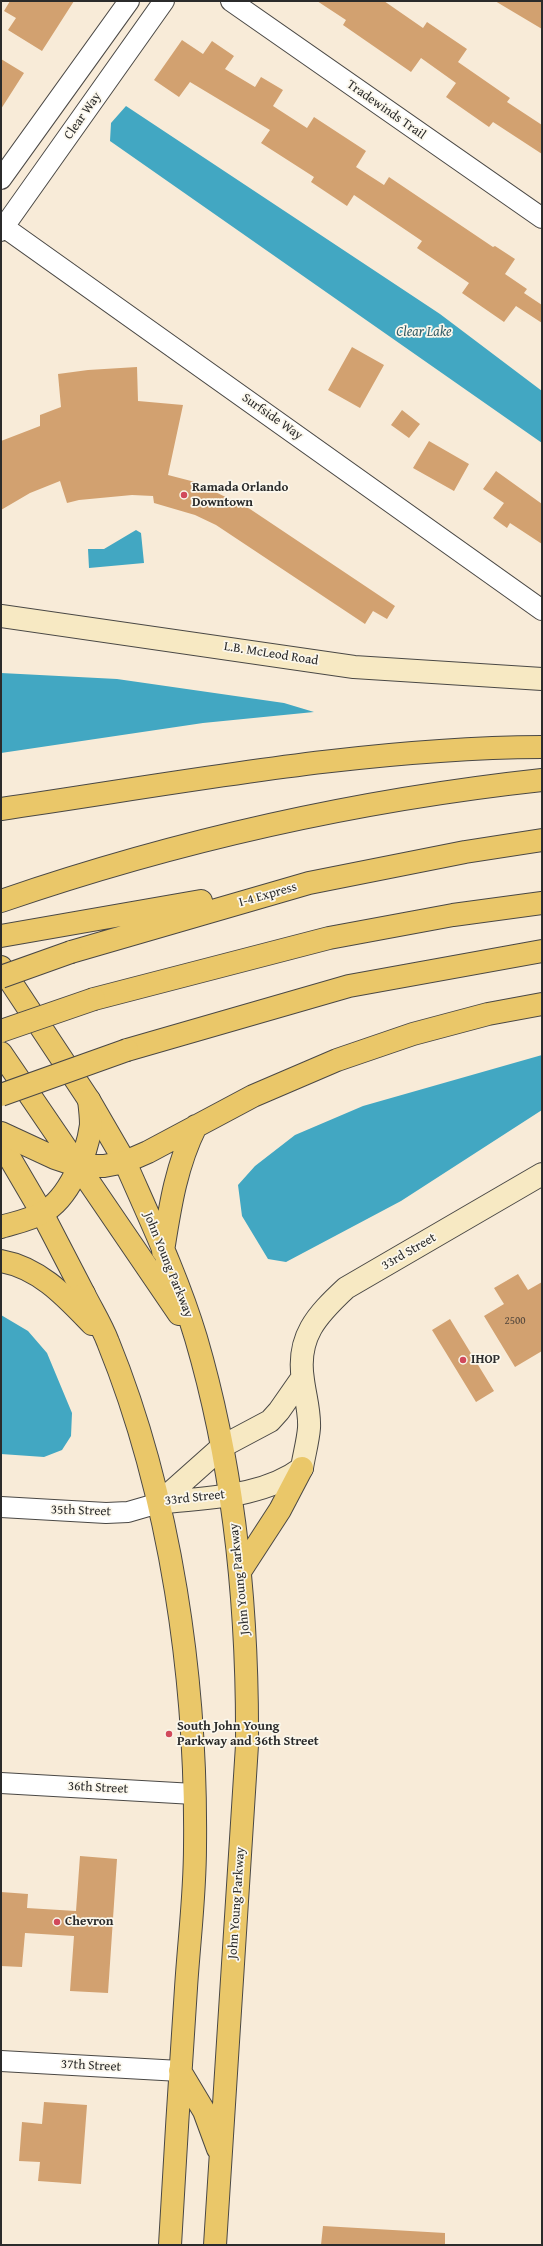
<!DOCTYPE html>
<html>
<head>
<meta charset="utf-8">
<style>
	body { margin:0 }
	#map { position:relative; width:543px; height:2246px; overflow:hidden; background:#f8ebd8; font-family:"Gentium Book Plus",serif }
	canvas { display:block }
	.frame { position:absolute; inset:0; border:2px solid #2b2b2b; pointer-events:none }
</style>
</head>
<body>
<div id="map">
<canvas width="543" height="2246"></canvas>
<div class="frame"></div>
</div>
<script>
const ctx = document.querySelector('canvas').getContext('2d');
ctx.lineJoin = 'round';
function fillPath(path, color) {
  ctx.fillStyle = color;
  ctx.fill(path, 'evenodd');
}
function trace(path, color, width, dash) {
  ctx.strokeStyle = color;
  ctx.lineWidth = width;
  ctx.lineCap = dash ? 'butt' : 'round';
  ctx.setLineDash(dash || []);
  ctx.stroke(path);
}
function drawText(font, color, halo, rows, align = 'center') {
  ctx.font = font + ' "Gentium Book Plus",serif';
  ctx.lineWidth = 3.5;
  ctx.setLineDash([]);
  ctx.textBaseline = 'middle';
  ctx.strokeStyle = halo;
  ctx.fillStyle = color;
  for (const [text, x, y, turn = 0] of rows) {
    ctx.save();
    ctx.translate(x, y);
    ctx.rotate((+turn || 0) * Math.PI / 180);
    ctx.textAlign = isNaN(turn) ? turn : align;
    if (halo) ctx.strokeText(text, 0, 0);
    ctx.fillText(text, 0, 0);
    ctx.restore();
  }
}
fillPath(new Path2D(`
	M126,106L440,314L542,391V443L110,141L111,123Z
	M136,530L141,533L144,563L89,568L88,549H104Z
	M1,673L117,679L284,703L314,712L203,723L1,753Z
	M542,1055V1110L401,1201L286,1262L268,1259L242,1216L238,1185L255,1166L295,1135L363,1106Z
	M1,1315L28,1331L47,1353L72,1413L71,1436L62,1450L44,1457L1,1454Z`), '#42a7c2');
fillPath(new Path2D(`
	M10,1H74L42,51L8,30L16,18L4,11Z
	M317,1H384L423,28L427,22L467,49L458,62L510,98L507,102L542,125V154L493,122L489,127L446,97L456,83L421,58L411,72L343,25L346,20Z
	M495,1H542V29Z
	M182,40L203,54L212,41L234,56L225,69L255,87L261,77L283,90L273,106L307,128L314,117L366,151L356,167L384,185L389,177L493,247L495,246L515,259L505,274L527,289L524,293L542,305V323L516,306L504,322L462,293L469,283L417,248L422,241L354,195L347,206L311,182L314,177L261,143L270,130L190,82L179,97L154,80Z
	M1,59L24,73L1,109Z
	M352,347L384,365L360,408L328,390Z
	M137,367L138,401L183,405L168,475L195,482L250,509L395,606L387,619L373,611L365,624L216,525L195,515L154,503L153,496L132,495L79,500L67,503L60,481L30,493L1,510V441L40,426V415L61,407L58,374L88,370Z
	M402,410L420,424L409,438L391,425Z
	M429,441L469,464L454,491L413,468Z
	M496,471L542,504V544L510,523L507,528L493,518L504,503L483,489Z
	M518,1274L528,1290L542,1282V1351L515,1367L484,1316L504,1304L494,1288Z
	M450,1319L494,1391L476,1402L432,1330Z
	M80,1856L117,1859L108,1993L70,1991L74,1936L25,1933L22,1967L1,1966V1892L28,1894L27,1908L76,1911Z
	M44,2102L87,2105L81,2184L38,2181L40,2162L19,2161L22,2122L42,2124Z
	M323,2226L445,2233V2245H321Z`), '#d2a170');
const street = new Path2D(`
	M231,1L542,218
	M1,179L129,1
	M1,225L542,610
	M1,231L164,1
	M1,1507L106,1513L128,1512L159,1503
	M1,1783L194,1794
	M1,2061L180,2071`);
const secondary = new Path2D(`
	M1,616L354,667L542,679
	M159,1503C207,1497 262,1498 302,1468C304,1455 308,1441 309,1428C310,1412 305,1396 303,1380C296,1337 317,1315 346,1288L542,1174
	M159,1503L223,1446L270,1421L279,1411L302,1378`);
const primary = new Path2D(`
	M1,967L89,1100L125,1162
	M1,1143L42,1213L84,1294`);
const highway = new Path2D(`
	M1,809C180,783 361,748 542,747
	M1,901C176,841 358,800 542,780
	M1,936L201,901
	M71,952L309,883L465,852L542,840
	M94,999L329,938L453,915L542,903
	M127,1050L349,986L542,951
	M1,1053L179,1314
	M1,1133L55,1158L79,1166H104L125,1162L148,1152L253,1096L337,1060L413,1034L488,1014L542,1004
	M125,1162C150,1219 178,1278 196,1338C235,1471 248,1607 247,1745L215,2245
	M1,1227C14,1223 30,1220 42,1213C69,1199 87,1154 91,1125C91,1117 90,1108 89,1100
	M163,1251C170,1207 176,1166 196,1126
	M1,1261C40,1268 66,1297 92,1324
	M84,1294C92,1310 102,1326 108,1342C171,1497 197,1681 195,1847C195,1894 189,1941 186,1988C180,2074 175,2159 170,2245
	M241,1570L280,1510L302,1468
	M180,2071L204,2111L218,2149`);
trace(street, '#4a4845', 22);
trace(secondary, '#4a4845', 24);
trace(primary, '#4a4845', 24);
trace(highway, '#4a4845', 24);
trace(street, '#fff', 20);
trace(secondary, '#f7e9c3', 22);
trace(primary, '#eac769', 22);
trace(highway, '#eac769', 22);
const highwayBridge = new Path2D(`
	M1,977L71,952
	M1,1031L94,999
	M1,1095L127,1050`);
trace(highwayBridge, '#4a4845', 24, []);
trace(highwayBridge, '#eac769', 22);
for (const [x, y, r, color] of [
	[184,495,4,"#d1495b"],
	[463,1360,4,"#d1495b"],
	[169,1734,4,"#d1495b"],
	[57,1922,4,"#d1495b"]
]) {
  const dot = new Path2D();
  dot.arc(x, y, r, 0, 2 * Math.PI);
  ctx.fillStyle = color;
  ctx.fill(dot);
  trace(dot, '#fbf7ec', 1.5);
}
drawText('11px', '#55483c', null, [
	["2500",515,1321]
]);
drawText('13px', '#2b2b2b', '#fbf7ec', [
	["Tradewinds Trail",386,110,35],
	["Clear Way",83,116,-55],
	["Surfside Way",272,417,35],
	["L.B. McLeod Road",271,654,9],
	["I-4 Express",268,895,-16],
	["33rd Street",409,1252,-30],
	["John Young Parkway",168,1265,68],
	["33rd Street",195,1498,-6],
	["35th Street",81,1511,2],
	["John Young Parkway",240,1579,-96],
	["36th Street",98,1788,3],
	["John Young Parkway",237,1903,-86],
	["37th Street",91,2066,3]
]);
drawText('bold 13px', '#2b2b2b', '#fbf7ec', [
	["Ramada Orlando",192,488],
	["Downtown",192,503],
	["IHOP",471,1360],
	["South John Young",177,1727],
	["Parkway and 36th Street",177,1742],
	["Chevron",65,1922]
], 'left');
drawText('italic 14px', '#345d67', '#fbf7ec', [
	["Clear Lake",424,332]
]);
</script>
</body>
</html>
